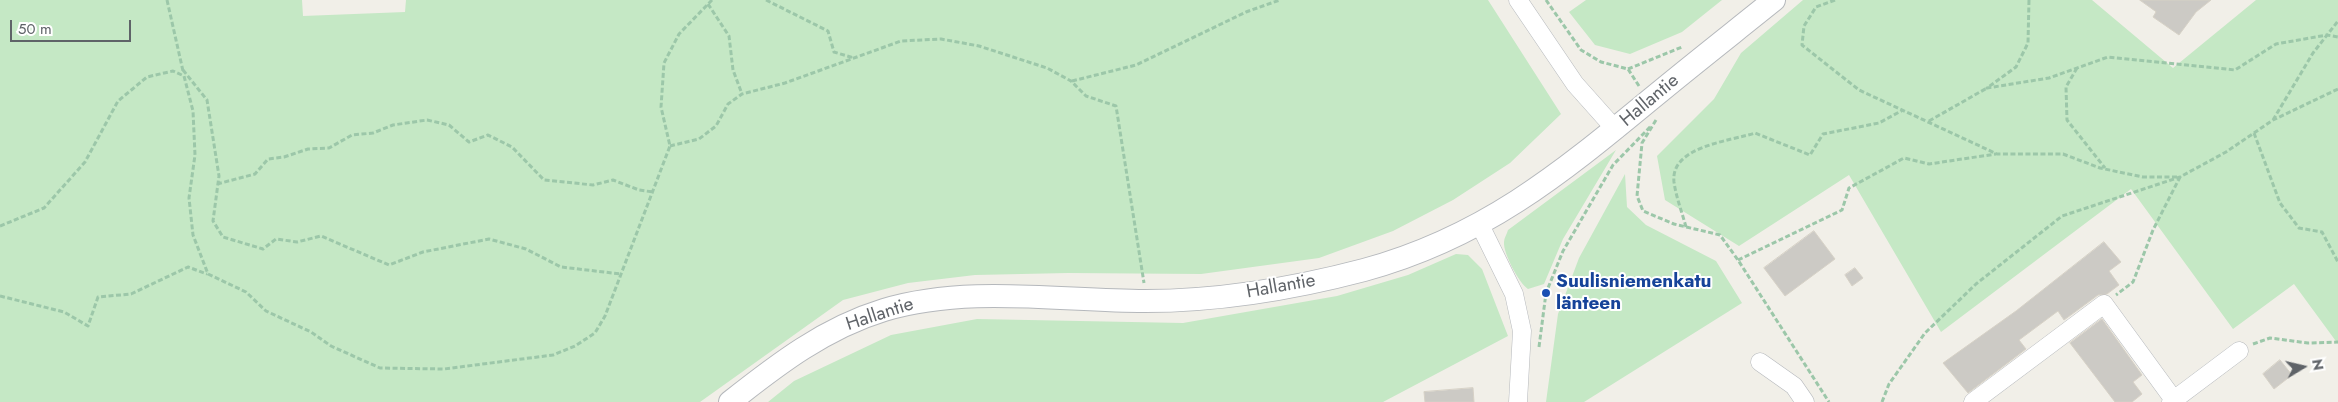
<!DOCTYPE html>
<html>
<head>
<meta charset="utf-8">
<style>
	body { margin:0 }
	#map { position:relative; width:2338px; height:402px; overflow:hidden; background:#f1efe8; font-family:Jost,sans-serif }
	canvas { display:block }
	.north { position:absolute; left:2278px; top:342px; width:50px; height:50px; -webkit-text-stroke:4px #fff; paint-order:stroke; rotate:81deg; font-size:14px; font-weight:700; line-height:20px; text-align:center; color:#5f6368 }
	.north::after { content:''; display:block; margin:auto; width:18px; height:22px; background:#5f6368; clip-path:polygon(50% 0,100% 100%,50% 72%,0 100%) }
	.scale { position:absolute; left:10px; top:20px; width:121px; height:22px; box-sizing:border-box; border:2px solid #5f6368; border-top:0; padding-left:6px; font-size:15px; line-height:18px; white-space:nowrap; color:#5f6368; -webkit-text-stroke:4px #fff; paint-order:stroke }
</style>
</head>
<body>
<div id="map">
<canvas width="2338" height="402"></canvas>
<div class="north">N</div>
<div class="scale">50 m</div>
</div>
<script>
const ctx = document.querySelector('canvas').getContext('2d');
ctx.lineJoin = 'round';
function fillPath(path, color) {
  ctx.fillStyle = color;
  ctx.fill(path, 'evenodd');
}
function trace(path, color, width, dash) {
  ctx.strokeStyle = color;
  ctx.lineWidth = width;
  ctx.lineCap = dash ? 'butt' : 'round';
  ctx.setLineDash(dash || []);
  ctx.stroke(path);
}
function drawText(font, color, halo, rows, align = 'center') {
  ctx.font = font + ' Jost,sans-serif';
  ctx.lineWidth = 4;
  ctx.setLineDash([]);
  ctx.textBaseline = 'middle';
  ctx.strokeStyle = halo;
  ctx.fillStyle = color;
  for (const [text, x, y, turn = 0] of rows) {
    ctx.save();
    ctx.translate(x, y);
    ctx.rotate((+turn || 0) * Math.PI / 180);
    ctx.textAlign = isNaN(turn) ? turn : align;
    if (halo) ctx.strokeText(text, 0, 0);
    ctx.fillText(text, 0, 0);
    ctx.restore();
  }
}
fillPath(new Path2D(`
	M0,0H302L303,16L405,12L406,0H1488L1561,114L1510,163L1453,200L1393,231L1319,258L1201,274L1068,273L975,275L908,283L843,300L700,402H0Z
	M1586,0H1722L1682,32L1630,54L1595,45L1569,12Z
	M1803,0H2092L2173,68L2256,0H2338V344L2294,284L2233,329L2131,189L1941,332L1849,175L1739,246L1665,200L1657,156L1714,99L1741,53Z
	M1616,150L1563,239L1544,284L1528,289C1519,283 1503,253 1504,242C1504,238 1507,234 1508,230Z
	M1625,174L1627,207L1646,225L1716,261L1742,303L1584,402H1546L1558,314L1579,258Z
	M1456,254L1468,255L1482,269L1508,336L1383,402H768L794,381L891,335L977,319L1183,323L1337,296L1408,275Z`), '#c5e8c5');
const building = new Path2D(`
	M2140,0H2211L2196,12L2179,35L2153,17L2156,12Z
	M1814,231L1835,259L1785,296L1764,268Z
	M2104,242L2121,262L2109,271L2119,285L2107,294L2098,295L2064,320L2058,311L2019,340L2026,349L1968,393L1943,363L2016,311Z
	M1855,268L1863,278L1852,286L1845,275Z
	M2102,319L2142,375L2133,382L2142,394L2132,402H2115L2070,343Z
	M2280,360L2292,375L2274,389L2263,374Z
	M1473,388L1474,402H1425L1424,392Z`);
fillPath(building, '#cccac5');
trace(building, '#d6d1c6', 1);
const minor = new Path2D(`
	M1518,0L1575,84L1616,130
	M1480,225L1514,294L1522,331L1518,402
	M1760,362L1794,386L1805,402
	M1973,402L2104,304L2174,400
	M2171,402L2239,351`);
const tertiary = new Path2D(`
	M730,402C778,364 825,328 884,310C967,285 1060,301 1145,301C1219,301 1292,289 1364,270C1482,238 1559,175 1651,99C1692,65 1733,33 1774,0`);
trace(minor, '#b5b8bc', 19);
trace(tertiary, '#b5b8bc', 24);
trace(new Path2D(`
	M167,0L183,71
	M766,0L828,31L834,52L854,58
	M1546,0L1581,50L1601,62L1628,69L1639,86
	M1835,0L1816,7L1804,26L1802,45L1859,90L1997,154H2063L2100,168L2143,177H2180L2153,230L2133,282L2116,295
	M2029,0L2028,43L2016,67L1987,88L2049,78L2108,57L2235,70L2276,44L2327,35L2338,37
	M708,4L729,36L733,70L742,94
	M2077,68L2066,87L2067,120L2105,168
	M1628,69L1682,47
	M183,70L207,100L219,176L213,221L223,237L263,249L276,239L297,242L321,236L389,265L423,252L489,239L526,249L561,267L621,274
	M1072,81L1136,65L1246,12L1280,0
	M1656,120L1642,143L1637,196L1643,211L1674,224L1720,235L1738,260L1829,402
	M2273,120L2313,53L2338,21
	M1929,121L1987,88
	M2254,133L2280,203L2299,228L2322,232L2338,262
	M670,146L699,139L716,126L728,104L742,94L785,83L901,41L941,39L979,46L1047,68L1071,81L1086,96L1116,106L1144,283
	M217,184L255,174L268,159L284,157L308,149L329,148L352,135L373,133L393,125L427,120L449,125L469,142L488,135L512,147L544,180L593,185L613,180L639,190L653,192
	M0,226L44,208L85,162L118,101L147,77L173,71L184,76L193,111L195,155L189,198L193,235L208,274L246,292L266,311L311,332L331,346L380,368L444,369L553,355L575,346L595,333L605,316L670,146L661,107L664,63L679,34L712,0
	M1686,227C1682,212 1676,197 1674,182C1670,146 1731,141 1755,133L1810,155L1823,134L1879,123L1903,110
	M1738,260L1842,210L1849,188L1904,158L1929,164L1996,154
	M0,296L64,312L88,326L98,297L131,294L188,267L207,274
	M2253,344L2270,338L2308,343L2338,342
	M1539,347L1546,293L1563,251L1613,165L1651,126
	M1882,402L1889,384L1925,333L1976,284L2062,216L2180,177L2226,152L2273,120L2338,89`), '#9cc7a9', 3, [5, 2.5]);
trace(minor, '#fff', 18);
trace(tertiary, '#fff', 22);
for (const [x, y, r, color] of [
	[1546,293,5,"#1a4fb4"]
]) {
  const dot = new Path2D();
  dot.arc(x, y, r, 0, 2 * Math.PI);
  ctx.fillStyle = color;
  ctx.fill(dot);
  trace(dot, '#fff', 2);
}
drawText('19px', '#5f6368', '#fff', [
	["Hallantie",1650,101,-40],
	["Hallantie",1281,287,-10],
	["Hallantie",880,315,-18]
]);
drawText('bold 19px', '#164399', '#fff', [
	["Suulisniemenkatu",1556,282],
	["länteen",1556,304]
], 'left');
</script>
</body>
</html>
